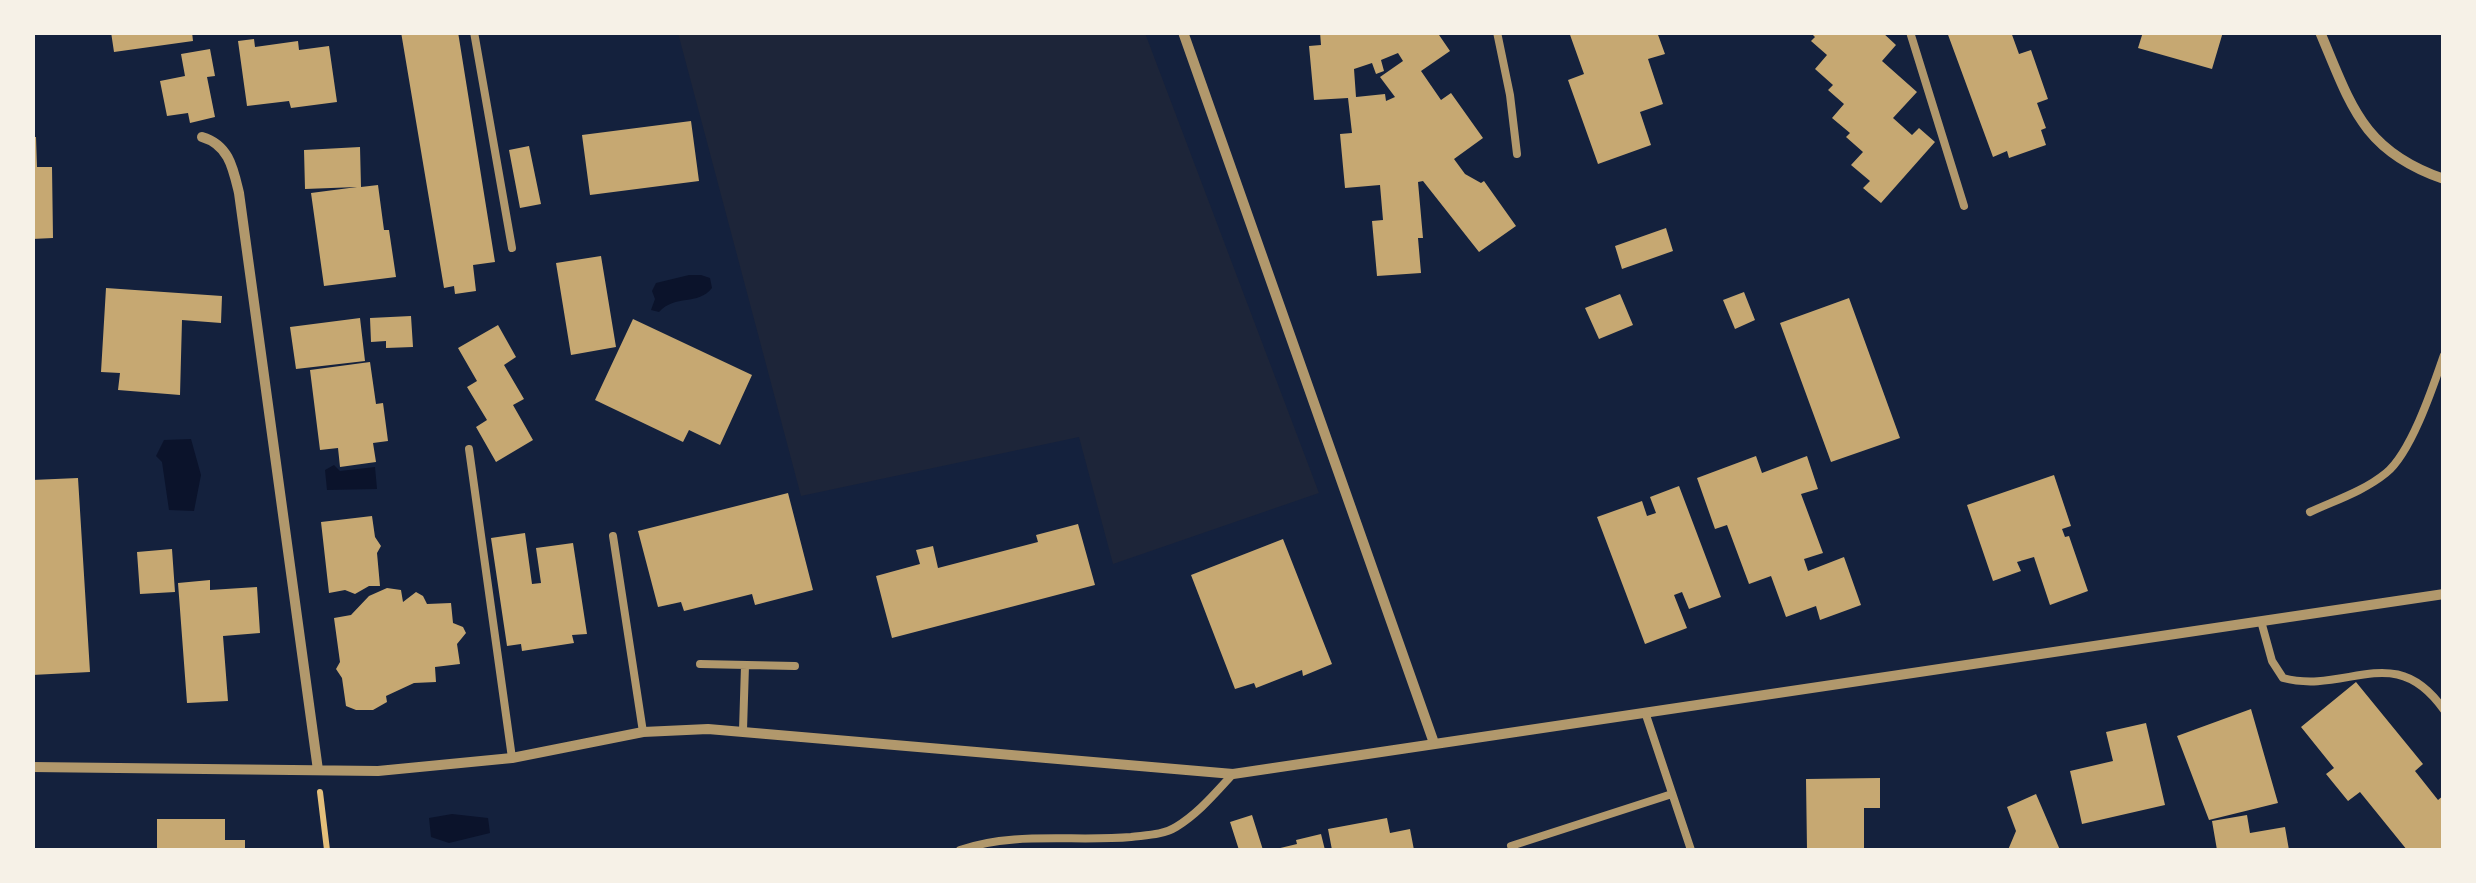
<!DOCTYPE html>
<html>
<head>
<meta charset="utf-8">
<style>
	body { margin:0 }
	#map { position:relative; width:2476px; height:883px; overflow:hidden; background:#14213d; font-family:Poppins,sans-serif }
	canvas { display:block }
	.frame { position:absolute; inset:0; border:35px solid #f6f1e7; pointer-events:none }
</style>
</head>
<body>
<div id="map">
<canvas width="2476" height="883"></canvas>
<div class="frame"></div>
</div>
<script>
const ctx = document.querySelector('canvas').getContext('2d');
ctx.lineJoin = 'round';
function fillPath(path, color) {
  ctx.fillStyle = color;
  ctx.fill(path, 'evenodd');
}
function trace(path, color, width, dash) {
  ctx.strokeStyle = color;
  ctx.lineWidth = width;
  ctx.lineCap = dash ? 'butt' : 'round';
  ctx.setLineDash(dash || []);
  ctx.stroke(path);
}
fillPath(new Path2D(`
	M678,33H1145L1319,493L1113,564L1079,437L801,496Z`), '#1d2539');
fillPath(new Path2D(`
	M689,275H701L710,278L712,288C698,306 675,294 659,312L651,310L655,299L652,291L656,283Z
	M191,439L201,475L194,511L169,510L162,462L156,456L164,440Z
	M334,465L340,471L375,467L377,489L327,490L325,470Z
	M452,814L488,818L490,833L449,843L431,837L429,818Z`), '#0b132b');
fillPath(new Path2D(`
	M111,32H192L193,41L114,52Z
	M401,32H458L495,262L473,265L476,291L455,294L454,286L444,288Z
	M1320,32H1437L1450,51L1421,71L1441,100L1451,93L1483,138L1454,159L1465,174L1481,183L1484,181L1516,226L1479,252L1423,181L1418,182L1423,238H1418L1421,273L1377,276L1372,221L1383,220L1380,185L1345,188L1340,134L1352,133L1348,98L1314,100L1309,46L1321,45ZM1398,53L1403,61L1380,77L1395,97L1386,101L1385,94L1356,97L1354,69L1372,63L1376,74L1384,71L1381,60Z
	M1569,32H1657L1665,54L1648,59L1663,104L1640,112L1651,145L1598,164L1568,80L1584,74Z
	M1810,32H1882L1896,45L1882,61L1917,92L1893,118L1912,135L1919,128L1935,142L1881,203L1863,188L1870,181L1851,165L1863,152L1846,137L1850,133L1832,118L1844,104L1828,90L1833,85L1815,69L1827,55L1811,41L1815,37Z
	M1947,32H2011L2019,54L2031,50L2048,99L2037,103L2046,128L2041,130L2046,145L2009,158L2007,151L1993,157Z
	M2143,32H2223L2212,69L2138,48Z
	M254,39L255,47L298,41L299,50L329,46L337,102L291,108L289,101L247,106L238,41Z
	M210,49L215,76L207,77L215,117L190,123L188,113L167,116L160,81L185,76L181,54Z
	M691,121L699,181L590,195L582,135Z
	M32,137H36L37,167H52L53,238L32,239Z
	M529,146L541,204L520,208L509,150Z
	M360,147L361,187L378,185L384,230H389L396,277L324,286L311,193L357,187L305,189L304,150Z
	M1666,228L1673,251L1622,269L1615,246Z
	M601,256L616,347L571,355L556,263Z
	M106,288L222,296L221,323L182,320L180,395L118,390L120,373L101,372Z
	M1744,292L1755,320L1735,329L1723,300Z
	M1620,294L1633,325L1599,339L1585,308Z
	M1849,298L1900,438L1831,462L1780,323Z
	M411,316L413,347L386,348V341L371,342L370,318Z
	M360,318L365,361L296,369L290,327Z
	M633,319L752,375L720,445L689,430L683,442L595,400Z
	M498,325L516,357L504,365L524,399L513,405L533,440L496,462L476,427L487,420L467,387L477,381L458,348Z
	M370,362L376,404L383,403L388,441L373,443L376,462L340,467L338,448L320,450L310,370Z
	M1756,456L1762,473L1807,456L1818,489L1801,494L1823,553L1804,559L1808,571L1844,557L1861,605L1820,620L1816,606L1786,617L1771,576L1749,584L1727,525L1715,529L1697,478Z
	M2054,475L2071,526L2062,529L2065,537L2069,536L2088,591L2050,605L2034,557L2017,562L2021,571L1993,581L1967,505Z
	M78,478L90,672L32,675V480Z
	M1679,486L1721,597L1689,609L1682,592L1674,595L1687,628L1645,644L1597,517L1642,501L1647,516L1656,513L1650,497Z
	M788,493L813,590L755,605L752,594L684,611L681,602L658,607L638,531Z
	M372,516L375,537L381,546L377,553L380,586H369L355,594L345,590L329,593L321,522Z
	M1078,524L1095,585L892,638L876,576L920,564L916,550L933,546L938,568L1038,542L1036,535Z
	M525,533L532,584L541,583L536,548L573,543L587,634L572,635L574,643L522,651L521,644L507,646L491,538Z
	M1283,539L1332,664L1303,676L1302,670L1256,688L1254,683L1235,689L1191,575Z
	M172,549L175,592L140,594L137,552Z
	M210,580V590L257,587L260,633L223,636L228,701L187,703L178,583Z
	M387,588L401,590L403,602L416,592L423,596L427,604L451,603L453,623L463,627L466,633L457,644L460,664L435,667L436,682L414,683L386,696L387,702L373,710H356L346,706L342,678L336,669L340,662L334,618L351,615L369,596Z
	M2356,682L2423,764L2415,771L2438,800L2444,795V850H2407L2360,792L2348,801L2326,774L2334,768L2301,727Z
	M2251,709L2278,803L2209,820L2177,736Z
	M2146,723L2165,805L2082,824L2070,771L2113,761L2106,732Z
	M1880,778V808H1864V850H1807L1806,779Z
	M2036,794L2060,850H2008L2016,831L2007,807Z
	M1252,815L1263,850H1239L1230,822Z
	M2247,815L2250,833L2285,827L2289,850H2217L2212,821Z
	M1387,818L1390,833L1410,829L1414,850H1332L1328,829Z
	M157,819H225V840H245V850H157Z
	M1321,834L1325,850H1272L1297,844L1296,840Z`), '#c6a872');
trace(new Path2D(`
	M320,792L327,850`), '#e5c07b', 6);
trace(new Path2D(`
	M474,32L512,248
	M1497,32L1510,95L1517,154
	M1910,32L1964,206
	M469,449L512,758
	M2310,512C2336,500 2364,491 2386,473C2411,453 2433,387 2444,355
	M613,536L643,732
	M2261,621L2272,661L2283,678C2348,695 2394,639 2444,710
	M700,664L795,666
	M1645,712L1691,850
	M743,730L745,666
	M1511,846L1672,794
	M960,850C1013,831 1075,842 1131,837C1146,835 1163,835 1176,827C1199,813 1216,792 1233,774`), '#b1986c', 8);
trace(new Path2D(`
	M1183,32L1434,743
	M2320,32C2351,105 2362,151 2444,179
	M202,137C229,145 233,168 239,193L318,770
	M32,767L378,771L512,758L643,732L708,729L1233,774L2444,594`), '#b1986c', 10);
</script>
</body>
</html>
